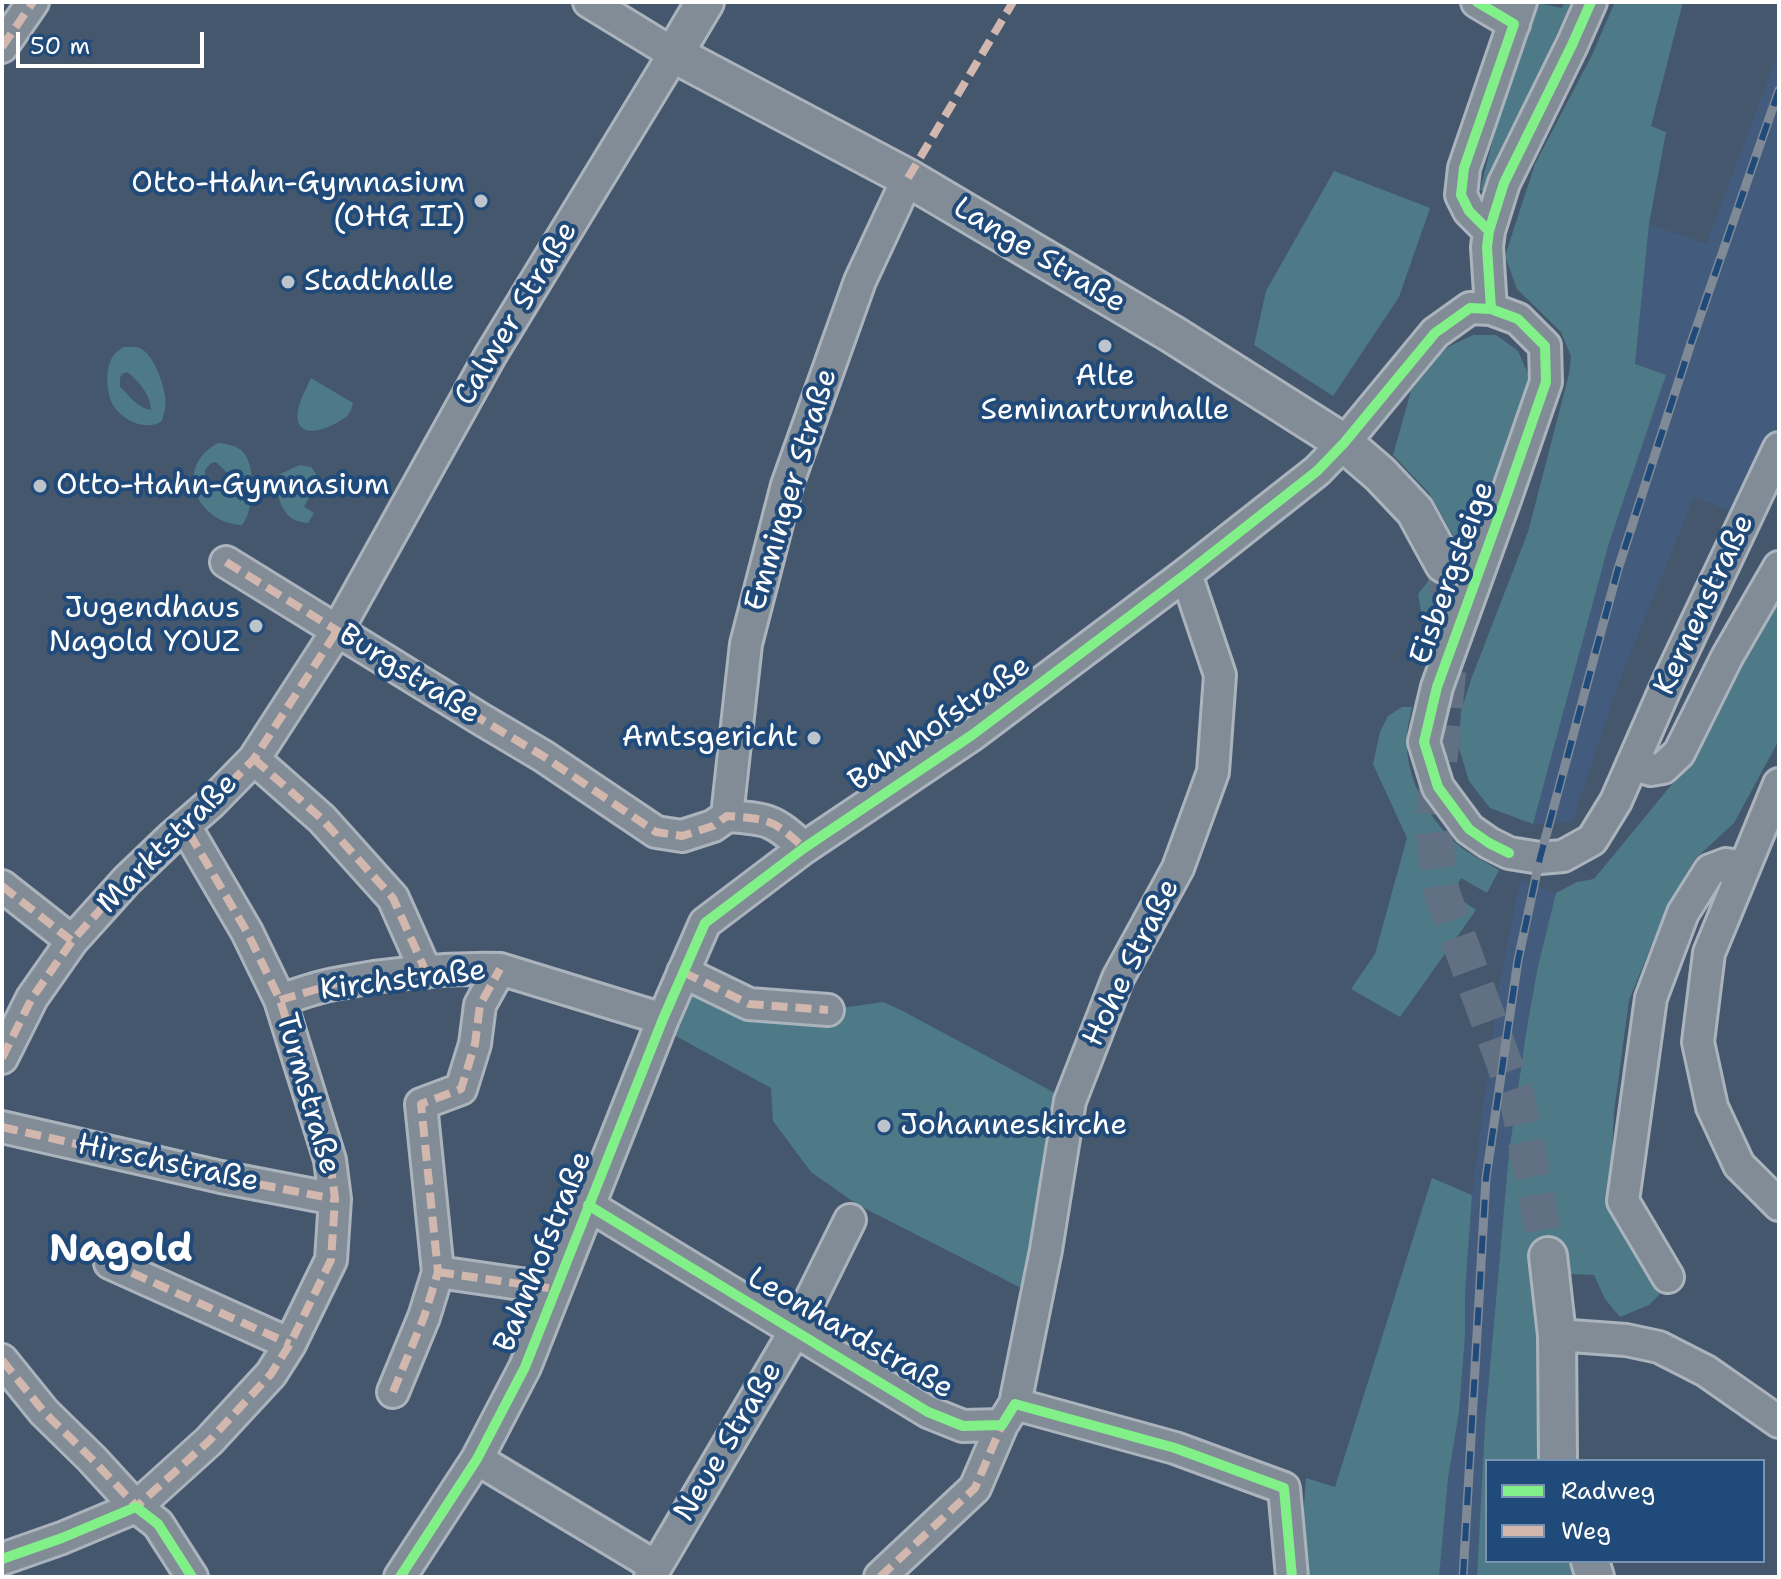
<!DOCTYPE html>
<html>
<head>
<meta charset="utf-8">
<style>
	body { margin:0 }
	#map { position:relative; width:1781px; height:1579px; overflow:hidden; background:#45576d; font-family:"Shantell Sans",sans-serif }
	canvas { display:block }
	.frame { position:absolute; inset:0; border:4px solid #fff; pointer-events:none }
	.legend { position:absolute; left:1485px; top:1459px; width:280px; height:104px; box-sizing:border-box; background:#1f4a7a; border:2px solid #7992af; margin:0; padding:10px 14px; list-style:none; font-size:24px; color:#fff }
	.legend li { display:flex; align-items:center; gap:16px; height:40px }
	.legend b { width:40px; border:2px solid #7992af }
	.scale { position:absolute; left:16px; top:32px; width:188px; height:36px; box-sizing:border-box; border:4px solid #fff; border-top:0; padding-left:10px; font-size:24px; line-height:28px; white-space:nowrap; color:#fff; -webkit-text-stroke:6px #1f4a7a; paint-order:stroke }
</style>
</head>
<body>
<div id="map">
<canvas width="1781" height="1579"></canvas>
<div class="frame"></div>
<ul class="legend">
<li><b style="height:10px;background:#82f089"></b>Radweg</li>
<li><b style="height:10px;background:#d1b7ad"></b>Weg</li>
</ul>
<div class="scale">50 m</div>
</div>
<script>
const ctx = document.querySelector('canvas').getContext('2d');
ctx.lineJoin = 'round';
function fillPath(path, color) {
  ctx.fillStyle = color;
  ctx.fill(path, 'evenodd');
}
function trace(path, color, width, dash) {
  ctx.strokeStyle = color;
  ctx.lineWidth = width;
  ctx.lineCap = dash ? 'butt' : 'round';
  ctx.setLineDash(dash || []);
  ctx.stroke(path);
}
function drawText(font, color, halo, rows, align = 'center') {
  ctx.font = font + ' "Shantell Sans",sans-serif';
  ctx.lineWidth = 8;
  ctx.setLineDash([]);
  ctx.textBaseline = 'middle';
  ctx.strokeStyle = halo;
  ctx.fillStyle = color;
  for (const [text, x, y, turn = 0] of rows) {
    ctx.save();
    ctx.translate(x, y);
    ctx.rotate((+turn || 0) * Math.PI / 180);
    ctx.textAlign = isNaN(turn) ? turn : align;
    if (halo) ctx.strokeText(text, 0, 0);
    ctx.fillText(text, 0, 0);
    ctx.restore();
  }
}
fillPath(new Path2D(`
	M1779,51V419L1733,512L1694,497L1620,679L1572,822L1533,824L1609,543L1666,375L1635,364L1649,224L1706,244Z
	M1520,880L1556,893L1538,966L1526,1033L1509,1153L1485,1424L1477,1577H1439L1448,1478L1459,1412L1465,1335V1293L1472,1195L1498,991Z`), '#435c7d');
fillPath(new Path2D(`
	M1534,2L1562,8L1564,2H1571L1487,192L1480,190L1495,131Z
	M1615,2H1683L1651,126L1666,132L1649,224L1635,364L1666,375L1609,543L1533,824L1490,808L1469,781L1459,748L1461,711L1472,677L1528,532L1569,374L1571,356L1561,332L1517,289L1505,256L1535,164L1592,55Z
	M1334,171L1430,208L1399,297L1333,396L1254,345L1266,291Z
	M1473,335H1496L1518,351L1528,374L1526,404L1431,669L1418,594L1458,544L1429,493L1393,455L1411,391L1446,348Z
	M123,347C124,347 135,347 136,347C152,349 163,382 165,396C167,404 164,413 162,421C146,432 122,420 113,405C106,392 105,368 113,356C115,353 121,349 123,347ZM127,372C138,380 151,395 151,410C137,408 130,396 120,387V378L122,374Z
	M311,378L353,403C351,409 351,411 348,415C339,424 303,442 298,421C295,407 306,390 311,378Z
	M218,443C227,444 235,445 242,451C257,465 254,511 242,525C197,523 172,468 218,443ZM216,462L245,490L244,496C230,496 214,491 205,480V470L211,463Z
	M300,465L311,467C318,475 321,484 321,495L312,491L304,507L314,513L308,523C304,522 299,522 295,520C280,513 273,487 280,474Z
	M1779,567V740L1734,823L1695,859L1666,910L1629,1000L1614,1112L1610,1192L1624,1237L1664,1290L1649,1305L1620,1317L1605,1299L1594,1275L1567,1274L1563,1242L1534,1272V1297L1547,1461H1487V1561H1571L1576,1577H1477L1485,1424L1509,1153L1526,1033L1538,966L1556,893L1577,882L1594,879L1696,755L1775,597Z
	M1402,707H1412C1410,717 1407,728 1407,738C1405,780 1430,822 1462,848C1473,856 1487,863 1499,870L1487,893L1461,878L1452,894L1476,910L1400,1017L1351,989L1375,954L1407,838L1373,764L1380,732L1388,716Z
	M683,972L828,1010L883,1002L901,1010L1070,1101L1037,1296L858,1205L811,1172L773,1121L771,1088L672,1034Z
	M1432,1178L1472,1195L1465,1293V1335L1459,1412L1448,1478L1439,1577H1299L1306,1478L1335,1487Z`), '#4e7a87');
trace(new Path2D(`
	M1444,564L1453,623L1433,826L1442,893L1518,1101L1548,1256`), '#617083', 36, [36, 18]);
const minor = new Path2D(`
	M1477,2L1514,24
	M2,47L33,2
	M1489,231L1469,211L1461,195L1464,168L1521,2
	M1491,309L1487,247L1489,231L1504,183L1572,45L1591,2
	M226,562L479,718L543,756L656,832L682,836L713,826L727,816C768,819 773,819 804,848
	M254,759L322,819L393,898L426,972
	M1632,764L1651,770L1663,768L1679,753L1727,657L1779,567
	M1779,784L1709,953L1698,1042L1712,1107L1739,1165L1779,1205
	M727,816L746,644L787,485L860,281L908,178
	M2,886L72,941
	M683,972L749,1004L828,1010
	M280,1000C299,994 319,986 340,983C391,973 448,968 500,969L663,1019
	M2,1058L32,998L72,941L127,880L173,836L210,804L254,759L337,631L490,356L674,54L589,2
	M2,1127L221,1177L335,1199
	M588,1205L928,1412L963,1426L1002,1425L1015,1404L1175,1448L1284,1488L1292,1577
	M110,1263L290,1344
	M438,1272L555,1289
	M1668,1277L1623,1201L1651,998L1683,913L1710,870L1726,864L1744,867
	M1557,1335L1626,1340L1659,1347L1706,1371L1779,1422
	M2,1360L44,1412L92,1459L136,1507L158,1524L192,1577
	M393,1392L424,1317L438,1272L421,1104L461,1089L475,1044L480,1005L500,969
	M1015,1404L1046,1250L1070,1101L1118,978L1178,868L1213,772L1220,675L1186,574
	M477,1459L655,1566
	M2,1559L62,1538L136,1507L209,1441L271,1374L290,1344L331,1260L335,1199L330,1160L280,1000L247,932L185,826
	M400,1577L477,1459L525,1367L663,1019L705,923L804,848L972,735L1186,574L1317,471L1344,443L1435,333L1470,308L1491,309L1518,319L1545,346L1546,382L1506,497L1437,687L1424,742L1438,787L1469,829L1489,843L1509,853L1540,858L1563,856L1592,840L1616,801L1669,680L1779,448
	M650,1577L795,1331L850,1220
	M880,1577L975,1488L1002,1425`);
const major = new Path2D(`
	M705,2L674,54L908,178L1172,334L1344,443L1380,474L1415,511L1444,564
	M1548,1256L1557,1335L1558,1461
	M1590,1561L1595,1577`);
trace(minor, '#abb3bd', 36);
trace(major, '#abb3bd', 42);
trace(minor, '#828c97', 30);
trace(major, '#828c97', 36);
const rail = new Path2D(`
	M1463,1577L1486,1178L1518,960L1540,858L1618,569L1691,343L1779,90`);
trace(rail, '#808a96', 9);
trace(rail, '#1f4a7a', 6, [18]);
trace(new Path2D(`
	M2,47L33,2
	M908,178L1013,2
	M226,562L479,718L543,756L656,832L682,836L713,826L727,816C768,819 773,819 804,848
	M254,759L322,819L393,898L426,972
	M2,886L72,941
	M683,972L749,1004L828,1010
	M280,1000L338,983L440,971
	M2,1058L32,998L72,941L127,880L173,836L210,804L254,759L337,631
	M2,1127L221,1177L335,1199
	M110,1263L290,1344
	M438,1272L555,1289
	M2,1360L44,1412L92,1459L140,1510
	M393,1392L424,1317L438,1272L421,1104L461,1089L475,1044L480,1005L500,969
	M129,1510L136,1507L209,1441L271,1374L290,1344L331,1260L335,1199L330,1160L280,1000L247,932L185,826
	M880,1577L975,1488L1002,1425`), '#d1b7ad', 8, [16, 8]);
trace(new Path2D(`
	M1477,2L1514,24L1464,168L1461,195L1469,211L1489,231
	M1491,309L1487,247L1489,231L1504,183L1572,45L1591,2
	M588,1205L928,1412L963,1426L1002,1425L1015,1404L1175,1448L1284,1488L1292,1577
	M2,1559L62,1538L136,1507L158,1524L192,1577
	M400,1577L477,1459L525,1367L663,1019L705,923L804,848L972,735L1186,574L1317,471L1344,443L1435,333L1470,308L1491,309L1518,319L1545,346L1546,382L1506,497L1437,687L1424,742L1438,787L1469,829L1489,843L1509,853`), '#82f089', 10);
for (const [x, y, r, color] of [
	[481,201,8,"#bec4cc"],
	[288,282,8,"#bec4cc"],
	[1105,346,8,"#bec4cc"],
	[40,486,8,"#bec4cc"],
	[256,626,8,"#bec4cc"],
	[814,738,8,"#bec4cc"],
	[884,1126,8,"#bec4cc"]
]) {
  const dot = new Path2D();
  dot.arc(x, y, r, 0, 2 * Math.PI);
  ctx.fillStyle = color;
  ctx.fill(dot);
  trace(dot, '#1f4a7a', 3);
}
drawText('30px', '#fff', '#1f4a7a', [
	["Otto-Hahn-Gymnasium",465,184],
	["(OHG II)",465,218],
	["Stadthalle",304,282,"left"],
	["Alte",1105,377,"center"],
	["Seminarturnhalle",1105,411,"center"],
	["Otto-Hahn-Gymnasium",56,486,"left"],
	["Jugendhaus",240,609],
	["Nagold YOUZ",240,643],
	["Amtsgericht",798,738],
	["Johanneskirche",900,1126,"left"]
], 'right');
drawText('30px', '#fff', '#1f4a7a', [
	["Lange Straße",1039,256,31],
	["Calwer Straße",517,314,-59],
	["Emminger Straße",792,490,-73],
	["Eisbergsteige",1453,573,-70],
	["Kernenstraße",1705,605,-65],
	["Burgstraße",409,675,32],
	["Bahnhofstraße",940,724,-35],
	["Marktstraße",168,844,-45],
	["Hohe Straße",1132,963,-64],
	["Kirchstraße",403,981,-7],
	["Turmstraße",307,1094,74],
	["Hirschstraße",168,1164,12],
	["Bahnhofstraße",544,1252,-68],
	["Leonhardstraße",850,1334,30],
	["Neue Straße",729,1442,-59]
]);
drawText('bold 38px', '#fff', '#1f4a7a', [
	["Nagold",121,1251]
]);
</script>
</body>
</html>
